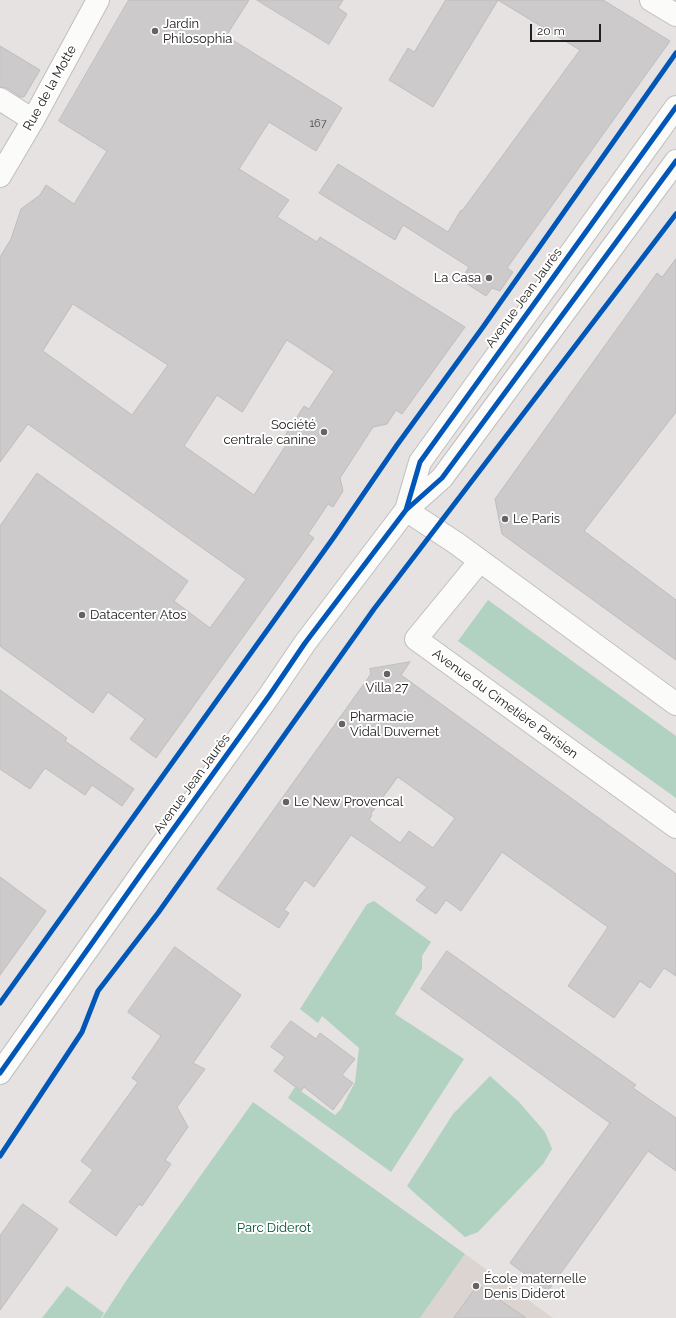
<!DOCTYPE html>
<html>
<head>
<meta charset="utf-8">
<style>
	body { margin:0 }
	#map { position:relative; width:676px; height:1318px; overflow:hidden; background:#e5e2e1; font-family:Raleway,sans-serif }
	canvas { display:block }
	.scale { position:absolute; left:530px; top:24px; width:71px; height:18px; box-sizing:border-box; border:2px solid #22201f; border-top:0; padding-left:5px; font-size:12px; line-height:14px; white-space:nowrap; color:#22201f; -webkit-text-stroke:3px #fff; paint-order:stroke }
</style>
</head>
<body>
<div id="map">
<canvas width="676" height="1318"></canvas>
<div class="scale">20 m</div>
</div>
<script>
const ctx = document.querySelector('canvas').getContext('2d');
ctx.lineJoin = 'round';
function fillPath(path, color) {
  ctx.fillStyle = color;
  ctx.fill(path, 'evenodd');
}
function trace(path, color, width, dash) {
  ctx.strokeStyle = color;
  ctx.lineWidth = width;
  ctx.lineCap = dash ? 'butt' : 'round';
  ctx.setLineDash(dash || []);
  ctx.stroke(path);
}
function drawText(font, color, halo, rows, align = 'center') {
  ctx.font = font + ' Raleway,sans-serif';
  ctx.lineWidth = 4;
  ctx.setLineDash([]);
  ctx.textBaseline = 'middle';
  ctx.strokeStyle = halo;
  ctx.fillStyle = color;
  for (const [text, x, y, turn = 0] of rows) {
    ctx.save();
    ctx.translate(x, y);
    ctx.rotate((+turn || 0) * Math.PI / 180);
    ctx.textAlign = isNaN(turn) ? turn : align;
    if (halo) ctx.strokeText(text, 0, 0);
    ctx.fillText(text, 0, 0);
    ctx.restore();
  }
}
fillPath(new Path2D(`
	M465,1254L553,1318H420Z`), '#dbd4d1');
fillPath(new Path2D(`
	M488,600L676,736V798L458,641Z
	M374,901L431,942L422,956V969L395,1014L464,1059L391,1172L288,1098L295,1087L335,1115L341,1109L355,1082L359,1048L322,1016L318,1023L300,1009L367,904Z
	M490,1076L519,1102L545,1132L552,1149L543,1164L478,1232L465,1237L420,1198L407,1186L453,1114Z
	M253,1102L465,1254L420,1318H102L130,1275Z
	M67,1286L104,1313L101,1318H42Z`), '#b1d1c1');
const building = new Path2D(`
	M129,0H249L226,36L342,108L316,151L269,122L239,169L289,200L277,217L317,242L320,237L465,327L402,414L396,410L387,424L373,427L340,478L343,491L333,507L328,504L308,534L314,538L156,758L130,739L145,719L108,692L93,713L0,646V526L37,473L188,581L174,601L210,628L246,579L28,424L0,462V257L11,239L21,209L40,195L46,185L74,204L107,151L59,121ZM73,304L168,365L132,415L43,351ZM287,340L334,371L309,409L304,406L283,439L288,442L254,495L184,446L217,395L242,412Z
	M257,0H343L338,8L347,14L329,44Z
	M446,0H603L670,41L507,268L513,272L500,291L492,288L486,296L461,280L469,267L403,225L395,240L319,193L338,164L448,232L461,210L462,211L580,50L498,0L433,107L389,80L408,48L414,52Z
	M0,46L40,70L24,97H20L7,88L0,87Z
	M676,259V412L584,531L676,600V660L502,534L495,499L657,273L662,277Z
	M410,662L401,675L676,874V976L664,968L650,988L640,981L614,1018L568,986L608,927L502,852L461,911L446,900L436,914L416,900L427,887L351,835L314,887L305,880L284,910L289,913L279,928L217,889L371,674L370,669ZM398,777L455,818L433,848L409,831L400,843L369,820L372,815L371,814Z
	M0,690L67,738L65,741L134,789L122,806L92,785L85,795L45,768L30,789L0,769Z
	M0,877L46,911L0,975Z
	M175,947L241,995L193,1063L205,1069L177,1107L188,1127L165,1160L171,1164L142,1206L139,1204L116,1236L69,1202L93,1170L81,1161L138,1082L132,1078L161,1036L128,1012Z
	M447,951L636,1085L633,1088L676,1118V1171L648,1151L548,1291L510,1263L610,1123L421,989Z
	M291,1021L316,1039L320,1033L355,1059L342,1075L353,1083L333,1110L304,1087L301,1091L274,1071L285,1057L271,1047Z
	M23,1204L58,1229L0,1310V1236Z
	M478,1285L526,1318H454Z`);
fillPath(building, '#cccaca');
trace(building, '#bebcbc', 1);
const minor = new Path2D(`
	M651,0L676,15
	M0,99L33,120
	M0,176L33,120L98,0
	M406,510L456,543L676,704
	M480,561L416,639L676,827`);
const major = new Path2D(`
	M406,510L420,462L676,107
	M0,1073L141,874L269,696L305,643L406,510L442,478L676,161`);
trace(minor, '#c0bfbe', 24);
trace(major, '#c0bfbe', 24);
trace(minor, '#fbfbfa', 22);
trace(major, '#fbfbfa', 22);
trace(new Path2D(`
	M406,510L420,462L676,107
	M0,1003L334,537L397,445L483,327L676,53
	M0,1073L141,874L269,696L305,643L406,510L442,478L676,161
	M0,1156L82,1032L98,991L158,913L374,609L676,214`), '#0057b8', 5);
for (const [x, y, r, color] of [
	[155,31,4,"#666463"],
	[489,278,4,"#666463"],
	[324,432,4,"#666463"],
	[505,519,4,"#666463"],
	[82,615,4,"#666463"],
	[387,674,4,"#666463"],
	[342,724,4,"#666463"],
	[286,802,4,"#666463"],
	[476,1286,4,"#666463"]
]) {
  const dot = new Path2D();
  dot.arc(x, y, r, 0, 2 * Math.PI);
  ctx.fillStyle = color;
  ctx.fill(dot);
  trace(dot, '#fff', 1.5);
}
drawText('11px', '#4d4b4a', null, [
	["167",318,124]
]);
drawText('13px', '#22201f', '#fff', [
	["Jardin",163,24],
	["Philosophia",163,39],
	["La Casa",481,278,"right"],
	["Société",316,425,"right"],
	["centrale canine",316,440,"right"],
	["Le Paris",513,519],
	["Datacenter Atos",90,615],
	["Villa 27",387,688,"center"],
	["Pharmacie",350,717],
	["Vidal Duvernet",350,732],
	["Le New Provencal",294,802],
	["École maternelle",484,1279],
	["Denis Diderot",484,1294]
], 'left');
drawText('13px', '#22201f', '#fff', [
	["Rue de la Motte",50,88,-61],
	["Avenue Jean Jaurès",524,298,-54],
	["Avenue du Cimetière Parisien",505,704,36],
	["Avenue Jean Jaurès",192,784,-54]
]);
drawText('13px', '#064e35', '#fff', [
	["Parc Diderot",274,1228]
]);
</script>
</body>
</html>
